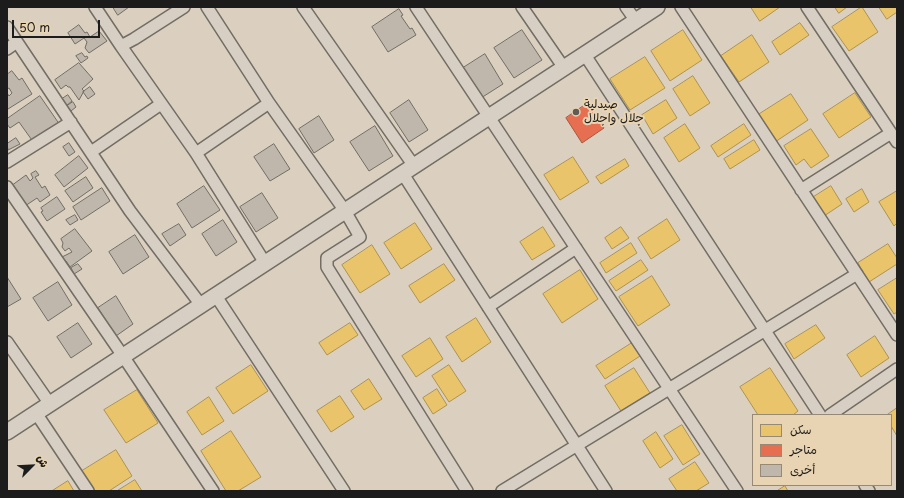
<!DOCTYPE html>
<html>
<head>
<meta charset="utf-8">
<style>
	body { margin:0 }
	#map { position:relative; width:904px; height:498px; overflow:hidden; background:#dbd0bf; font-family:"Playpen Sans","Playpen Sans Arabic",sans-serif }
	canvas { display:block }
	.frame { position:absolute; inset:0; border:8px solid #1c1c1c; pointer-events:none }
	.legend { position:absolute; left:752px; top:414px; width:140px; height:72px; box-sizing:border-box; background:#e8d3b2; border:1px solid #968a76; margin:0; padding:5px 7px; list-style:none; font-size:12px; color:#1c1c1c }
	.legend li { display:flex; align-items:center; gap:8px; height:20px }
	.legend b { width:20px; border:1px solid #968a76 }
	.north { position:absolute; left:12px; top:446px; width:40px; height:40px; -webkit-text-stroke:3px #e8d3b2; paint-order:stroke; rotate:66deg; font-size:11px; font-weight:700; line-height:16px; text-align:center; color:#1c1c1c }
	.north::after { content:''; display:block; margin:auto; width:14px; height:18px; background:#1c1c1c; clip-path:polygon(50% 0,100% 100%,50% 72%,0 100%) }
	.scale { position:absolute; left:12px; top:20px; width:88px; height:18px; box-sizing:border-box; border:2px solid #1c1c1c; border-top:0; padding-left:5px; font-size:12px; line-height:14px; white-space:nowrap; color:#1c1c1c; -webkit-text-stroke:3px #e8d3b2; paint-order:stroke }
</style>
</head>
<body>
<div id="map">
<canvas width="904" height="498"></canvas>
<div class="frame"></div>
<ul class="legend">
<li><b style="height:11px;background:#e9c46a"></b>سكن</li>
<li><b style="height:11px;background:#e76f51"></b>متاجر</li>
<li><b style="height:11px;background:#bfb7ab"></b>أخرى</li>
</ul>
<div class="north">ش</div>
<div class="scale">50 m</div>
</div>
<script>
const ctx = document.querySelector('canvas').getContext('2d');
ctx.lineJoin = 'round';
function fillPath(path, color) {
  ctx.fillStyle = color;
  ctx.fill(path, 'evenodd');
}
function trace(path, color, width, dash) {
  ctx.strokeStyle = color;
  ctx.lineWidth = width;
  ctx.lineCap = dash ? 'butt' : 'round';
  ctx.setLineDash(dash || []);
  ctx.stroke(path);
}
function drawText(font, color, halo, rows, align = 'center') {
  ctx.font = font + ' "Playpen Sans","Playpen Sans Arabic",sans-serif';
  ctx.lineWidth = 4;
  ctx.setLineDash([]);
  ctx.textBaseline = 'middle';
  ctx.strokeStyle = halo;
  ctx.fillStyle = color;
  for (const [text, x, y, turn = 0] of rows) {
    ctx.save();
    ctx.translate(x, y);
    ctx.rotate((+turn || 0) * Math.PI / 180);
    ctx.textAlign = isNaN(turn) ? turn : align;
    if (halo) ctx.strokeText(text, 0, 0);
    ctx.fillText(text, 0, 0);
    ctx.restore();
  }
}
const homes = new Path2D(`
	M751,7H780L760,21Z
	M835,7H847L839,13Z
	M862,7L878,32L849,51L832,27Z
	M879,7H897V12L887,19Z
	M800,23L809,35L780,55L772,42Z
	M683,30L702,60L670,81L651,51Z
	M752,35L769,62L739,82L721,56Z
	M645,57L665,88L630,110L610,79Z
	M693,76L710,103L690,116L673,89Z
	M855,93L871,117L839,138L823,114Z
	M791,94L808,120L775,142L758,115Z
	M666,100L677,118L653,134L642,115Z
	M685,124L700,148L679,162L664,138Z
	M744,124L751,135L718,157L711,146Z
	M811,129L829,156L811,168L804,159L796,165L784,146Z
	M754,140L760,150L730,169L724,159Z
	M573,157L589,182L560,200L544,175Z
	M625,159L629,166L601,184L596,177Z
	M831,186L842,204L824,216L812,198Z
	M862,189L869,202L854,212L846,199Z
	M897,191V223L894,226L879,202Z
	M667,219L680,240L651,259L638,238Z
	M415,223L432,249L401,269L384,243Z
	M543,227L555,246L532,260L520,242Z
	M621,227L629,238L612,249L605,238Z
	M631,243L637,253L606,273L600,263Z
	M888,244L897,258V264L869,282L858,263Z
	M372,245L390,274L360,293L342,265Z
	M641,260L648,270L616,291L609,281Z
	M444,264L455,280L420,303L409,286Z
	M580,270L598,299L562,323L543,294Z
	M652,276L670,305L638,326L619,297Z
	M897,278V312L894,314L878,290Z
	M476,318L491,342L462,362L446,337Z
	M350,323L358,335L327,355L319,343Z
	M816,325L825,338L794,359L785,344Z
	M875,336L889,358L861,377L847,355Z
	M430,338L443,359L416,377L402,356Z
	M632,343L640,356L605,379L596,366Z
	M251,365L268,391L233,414L216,388Z
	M449,365L466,391L449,402L432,376Z
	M634,368L650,393L621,411L605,386Z
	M770,368L798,411L793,415H758L740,387Z
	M369,379L382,399L364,410L351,391Z
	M437,389L447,405L433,414L423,398Z
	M137,390L158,423L126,443L104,410Z
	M340,396L354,417L331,432L317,411Z
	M209,397L224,421L202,435L187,412Z
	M897,408V436L891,426V415H887Z
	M682,425L700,454L683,465L664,436Z
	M231,431L261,477L238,491H226L201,451Z
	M656,432L673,459L660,468L643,441Z
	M116,450L132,476L109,491H95L82,471Z
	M695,462L709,483L696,491H677L669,479Z
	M135,480L142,491H117Z
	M68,481L74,491H52Z
	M785,486L788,491H777Z`);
fillPath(homes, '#e9c46a');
trace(homes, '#ac9253', 1);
const shops = new Path2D(`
	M588,103L604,128L582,143L566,118Z`);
fillPath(shops, '#e76f51');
trace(shops, '#aa5641', 1);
const building = new Path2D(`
	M113,7H129L118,15Z
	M399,9L403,15L401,16L410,29L412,28L416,35L388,52L372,27Z
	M79,25L85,33L87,32L90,37L99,31L107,41L89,53L85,48L87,42L84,38L75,44L68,33Z
	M522,30L542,60L514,78L494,48Z
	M82,53L85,57L87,56L88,58L81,63L76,56Z
	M485,54L503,84L481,98L463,68Z
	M79,63L93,79L82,89L84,91L79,100L70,87H68L66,85L61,89L55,80Z
	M12,71L19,80L22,78L32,94L8,109L7,107V93L9,96L12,93L9,88L7,89V72L8,73Z
	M90,87L95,94L88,99L83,92Z
	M68,95L72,101L66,106L62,99Z
	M40,96L60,125L34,143L19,122L10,128L7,124V119Z
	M409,100L428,130L409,142L390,113Z
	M73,102L76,107L71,111L67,106Z
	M319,116L334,140L314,153L299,129Z
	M375,126L393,156L369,171L350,142Z
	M16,138L20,144L8,150L7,144Z
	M69,143L75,152L69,156L63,147Z
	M274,144L290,169L270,181L254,157Z
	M79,156L88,168L64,187L55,175Z
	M36,171L39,175L35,177L42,188L45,186L50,195L40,202L37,198L25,206L11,186L26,175L30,181L33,178L31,174Z
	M86,177L93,188L73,202L65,191Z
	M204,186L220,210L192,228L177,204Z
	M102,188L110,201L81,220L73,207Z
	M262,193L278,218L256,232L240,207Z
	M57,197L65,209L47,221L41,212L43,211L41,208Z
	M75,215L78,220L70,225L66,220Z
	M223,220L237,242L216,256L202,234Z
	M179,224L186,235L170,246L162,234Z
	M75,229L92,251L70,267L66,261L62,262L60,258L72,252L69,248L65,251L62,247L63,243L61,239Z
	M135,235L149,257L123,274L109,252Z
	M78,264L82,269L74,274L71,268Z
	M7,277L21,299L7,307Z
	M58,282L72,305L48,321L33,298Z
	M116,296L133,324L116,336L98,308Z
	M78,323L92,344L71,358L57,337Z`);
fillPath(building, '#bfb7ab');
trace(building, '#726d65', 1);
const street = new Path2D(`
	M95,7L121,46
	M184,7L134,39L121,46L196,153L265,263
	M207,7L269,103L345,211L360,237L327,258V267L467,491
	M303,7L414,166
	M416,7L737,491
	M522,7L564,68
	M626,7L636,21
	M681,7L897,335
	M807,7L897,142
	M7,27L130,211L201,305
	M7,49L17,42
	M585,55L820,415
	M91,152L161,104
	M196,153L269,103
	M7,162L71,122
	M403,174L606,491
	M7,187L123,356L213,491
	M801,190L891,133
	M216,296L344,491
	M488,307L576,248
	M7,342L50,404
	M36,413L88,491
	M830,415L897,369
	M865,485L869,491
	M502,491L857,274`);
const secondary = new Path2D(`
	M7,432L657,7`);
trace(street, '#726d65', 14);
trace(secondary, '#726d65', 18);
trace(street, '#d7cfc3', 11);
trace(secondary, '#d7cfc3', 15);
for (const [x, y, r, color] of [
	[576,112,4,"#5f5b55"]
]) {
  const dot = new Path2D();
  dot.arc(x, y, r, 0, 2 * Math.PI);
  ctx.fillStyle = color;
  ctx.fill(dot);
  trace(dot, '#e8d3b2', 1.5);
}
drawText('12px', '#1c1c1c', '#e8d3b2', [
	["صيدلية",584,105],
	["جلال واجلال",584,119]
], 'left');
</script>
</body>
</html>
